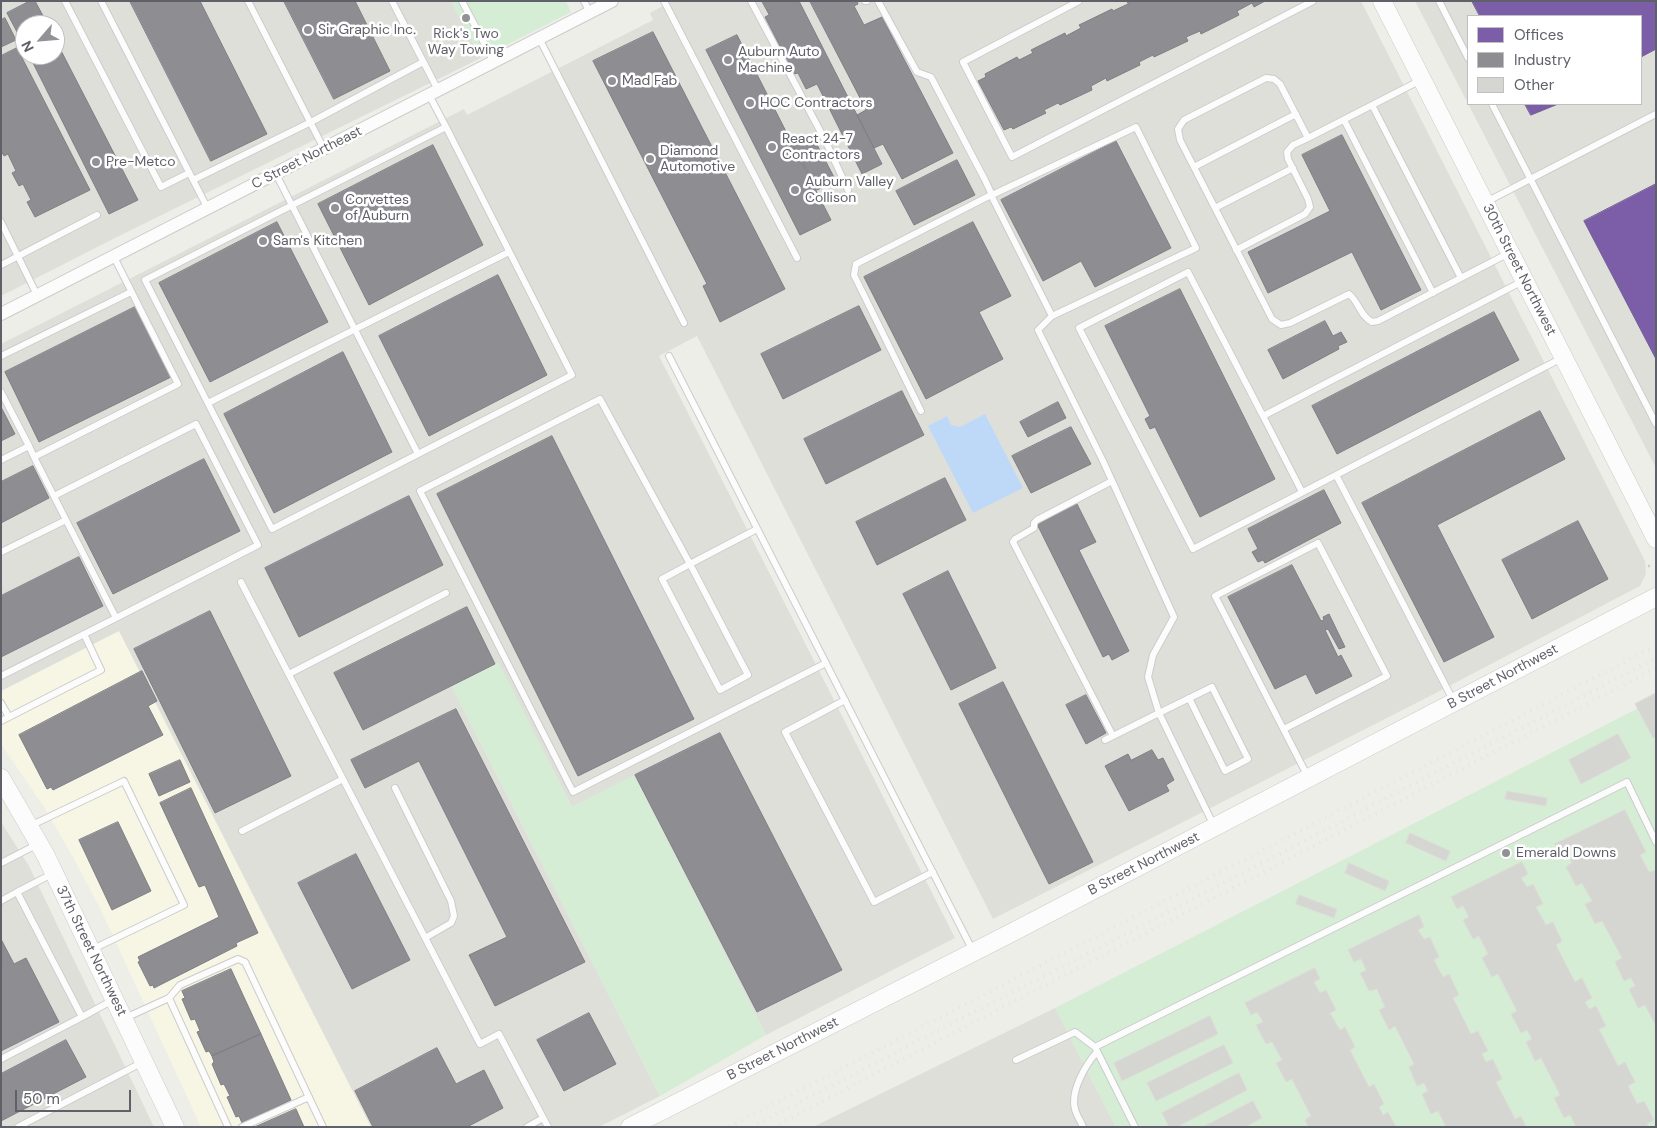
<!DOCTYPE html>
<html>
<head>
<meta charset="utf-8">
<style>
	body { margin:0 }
	#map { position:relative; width:1657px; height:1128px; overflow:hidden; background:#eeeee9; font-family:"DM Sans",sans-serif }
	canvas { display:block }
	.frame { position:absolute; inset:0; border:2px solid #5e6168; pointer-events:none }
	.legend { position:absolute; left:1467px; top:15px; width:175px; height:90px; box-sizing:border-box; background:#fff; border:1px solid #bfc0c3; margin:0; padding:6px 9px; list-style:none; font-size:15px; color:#5e6168 }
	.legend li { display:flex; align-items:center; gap:10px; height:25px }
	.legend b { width:25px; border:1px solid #bfc0c3 }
	.north { position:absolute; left:15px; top:15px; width:50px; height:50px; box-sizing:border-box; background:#fff; border:1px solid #bfc0c3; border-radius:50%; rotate:243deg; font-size:14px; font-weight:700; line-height:20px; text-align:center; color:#5e6168 }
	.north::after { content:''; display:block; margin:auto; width:18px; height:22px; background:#909295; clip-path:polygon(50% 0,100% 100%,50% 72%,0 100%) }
	.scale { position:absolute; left:15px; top:1090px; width:116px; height:22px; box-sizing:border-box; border:2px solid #5e6168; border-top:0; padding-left:6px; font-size:15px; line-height:18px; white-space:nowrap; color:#5e6168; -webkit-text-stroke:4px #fff; paint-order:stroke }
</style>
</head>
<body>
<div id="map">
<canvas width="1657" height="1128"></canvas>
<div class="frame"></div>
<ul class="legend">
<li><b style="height:14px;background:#7b5ea7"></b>Offices</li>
<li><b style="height:14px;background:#8d8d92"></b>Industry</li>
<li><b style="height:14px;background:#d5d5d2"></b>Other</li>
</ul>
<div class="north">N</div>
<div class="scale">50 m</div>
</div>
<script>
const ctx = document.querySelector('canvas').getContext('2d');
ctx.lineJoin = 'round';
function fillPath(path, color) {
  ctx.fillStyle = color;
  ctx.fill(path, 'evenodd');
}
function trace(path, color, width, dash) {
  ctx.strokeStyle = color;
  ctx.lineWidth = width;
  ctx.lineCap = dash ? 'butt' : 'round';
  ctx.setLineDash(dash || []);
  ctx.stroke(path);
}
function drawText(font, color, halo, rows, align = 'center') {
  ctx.font = font + ' "DM Sans",sans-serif';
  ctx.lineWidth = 5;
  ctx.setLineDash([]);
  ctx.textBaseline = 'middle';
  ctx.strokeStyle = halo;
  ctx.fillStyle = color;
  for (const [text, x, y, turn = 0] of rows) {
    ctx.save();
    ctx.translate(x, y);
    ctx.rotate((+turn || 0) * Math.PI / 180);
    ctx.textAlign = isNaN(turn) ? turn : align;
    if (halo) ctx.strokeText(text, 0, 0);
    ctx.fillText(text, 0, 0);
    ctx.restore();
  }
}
fillPath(new Path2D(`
	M119,631L352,1090L371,1127H201L100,908L73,857L44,807L1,744V691Z`), '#f7f5e3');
fillPath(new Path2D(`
	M1,1H451L481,58L119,236L1,296ZM25,25H55V55H25Z
	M672,1H1361L1645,561L1646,574L1640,586L1430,696L993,919L697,336L659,356L955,938L766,1035L634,776L572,807L498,663L452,687L660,1096L599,1127H371L119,631L1,691V344L464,109L467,115L653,20L650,13Z
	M1415,1H1656V468ZM1468,16H1641V104H1468Z
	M1,822L29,866L154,1127H1Z
	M1055,1008L1116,1127H813Z`), '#dfdfda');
fillPath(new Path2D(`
	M451,1H566L571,12L481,58Z
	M499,663L572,807L634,775L766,1035L660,1096L452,687Z
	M1656,699V1127H1116L1055,1008Z`), '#d5ecd5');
fillPath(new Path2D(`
	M985,414L1023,488L973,513L928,426L947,416L951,425L960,427Z`), '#bed9f8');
const offices = new Path2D(`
	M1472,1H1656V49L1641,57V16H1480Z
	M1525,104H1558L1531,115Z
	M1656,184V359L1584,221Z`);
fillPath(offices, '#7b5ea7');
trace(offices, '#725f94', 1);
const industry = new Path2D(`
	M30,1H35L48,25H25V47L7,13Z
	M130,1H200L267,134L211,161Z
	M284,1H355L390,71L334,99Z
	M762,1H799L882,164L862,174L817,84L806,89L798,73L794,74L765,17L769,15Z
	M810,1H857L858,4L854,6L864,25L882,17L953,153L902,179L883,144L874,148L857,115L866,110Z
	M1127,1H1265L1254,7L1252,3L1237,11L1239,15L1201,34L1200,31L1186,37L1188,41L1154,57L1153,55L1139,62L1140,65L1107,81L1106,78L1091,86L1092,90L1060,105L1058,103L1044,110L1046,113L1013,129L1011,127L1004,130L978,81L986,77L985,74L1017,57L1019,60L1033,53L1031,50L1065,33L1066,36L1081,28L1079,25L1112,9L1113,11L1128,4Z
	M5,18L16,40L1,47V20Z
	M653,32L785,289L720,322L703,286L707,284L593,61Z
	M737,35L831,220L800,235L706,50Z
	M55,39L138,200L109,214L29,55H55Z
	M17,48L90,190L35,217L27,202L31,200L23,184L19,186L12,173L16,171L8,154L4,156L1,151V56Z
	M812,135L836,181L817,190L793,144Z
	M1342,135L1421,290L1381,310L1352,252L1268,293L1248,252L1330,211L1302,155Z
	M1116,141L1171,248L1095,287L1081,261L1043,281L1001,200Z
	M433,145L483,245L369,305L318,204Z
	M957,160L975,195L914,225L896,191Z
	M277,222L328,322L210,382L159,283Z
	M973,222L1011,296L979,312L1003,359L926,399L864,277Z
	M498,275L547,375L429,436L379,336Z
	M1180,289L1275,479L1200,517L1155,427L1150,429L1145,419L1150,416L1105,326Z
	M137,306L171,377L39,442L5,372Z
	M859,306L881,350L783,399L761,354Z
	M1494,312L1519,360L1337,454L1312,406Z
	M1325,321L1333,336L1341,332L1347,342L1338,346L1339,349L1283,379L1268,350Z
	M343,352L392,452L274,513L224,414Z
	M902,391L924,435L826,484L804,439Z
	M1058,402L1066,418L1028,437L1020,422Z
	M1,407L15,434L1,441Z
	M1540,411L1565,459L1437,525L1494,637L1444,662L1362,503Z
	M1071,427L1091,464L1031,493L1012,456Z
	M552,436L694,719L578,776L437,494Z
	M204,459L240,531L113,594L77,523Z
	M33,466L49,498L1,523V482Z
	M945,478L966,520L877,565L856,522Z
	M1324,490L1341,523L1265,563L1263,560L1258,562L1252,552L1258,549L1248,529Z
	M409,496L443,565L299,637L265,568Z
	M1077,504L1096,542L1079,550L1129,651L1112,660L1109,654L1103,657L1037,524Z
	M1578,521L1608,579L1532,619L1502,560Z
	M79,557L103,606L1,657V596Z
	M1292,565L1321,621L1324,620L1323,617L1329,614L1345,647L1339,649L1328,629L1325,630L1338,657L1341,655L1352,676L1316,694L1306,674L1275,689L1228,597Z
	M948,571L996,668L951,690L903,594Z
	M467,607L495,664L363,730L334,673Z
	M210,611L291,776L215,813L134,649Z
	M142,671L157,701L148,706L163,735L53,790L51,787L47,789L19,735Z
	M1003,682L1093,862L1049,884L959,704Z
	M1086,695L1106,733L1086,744L1066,705Z
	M456,709L585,962L495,1006L469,955L507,937L419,761L365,788L351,760Z
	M720,733L842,970L757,1012L635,775Z
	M1152,750L1158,760L1163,758L1174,780L1166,785L1169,791L1129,811L1105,766L1128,754L1131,760Z
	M180,760L190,782L159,796L149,774Z
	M191,788L258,933L236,943L237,946L154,988L153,985L150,986L138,962L140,961L138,957L219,917L205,885L199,887L160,803Z
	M118,822L151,891L112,910L79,840Z
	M356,854L410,960L352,989L298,883Z
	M2,941L14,964L26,958L59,1022L1,1051Z
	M231,969L261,1034L212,1056L209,1051L206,1052L197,1032L200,1031L195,1019L191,1020L182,999L185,998L182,991Z
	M589,1013L616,1064L564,1091L537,1040Z
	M261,1034L291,1100L242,1123L239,1116L236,1117L227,1097L230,1096L224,1084L221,1085L212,1064L214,1062L212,1056Z
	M66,1040L86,1077L1,1121V1074Z
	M437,1048L456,1084L484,1070L503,1108L467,1127H373L355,1091Z
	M296,1109L304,1127H255Z`);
fillPath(industry, '#8d8d92');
trace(industry, '#7f8085', 1);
const building = new Path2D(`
	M1656,693V737L1653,738L1635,704Z
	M1618,734L1631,758L1581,784L1569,760Z
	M1507,791L1547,798L1546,806L1505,799Z
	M1625,810L1646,852L1640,855L1649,872L1656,870V1026L1645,1005L1638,1008L1629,989L1635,986L1631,978L1624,981L1615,962L1622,958L1602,921L1595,924L1585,904L1592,901L1582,883L1576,886L1566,867L1572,863L1567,853L1560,856L1555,844Z
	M1410,833L1450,851L1446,861L1406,843Z
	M1522,862L1528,874L1521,878L1527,887L1533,884L1543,904L1536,907L1546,925L1553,922L1562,941L1556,945L1575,982L1582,978L1592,998L1585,1002L1589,1009L1596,1006L1606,1026L1599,1029L1618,1066L1625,1062L1635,1082L1628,1086L1637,1104L1644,1101L1654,1120L1647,1124L1649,1127H1576L1570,1115L1564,1118L1554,1098L1560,1095L1541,1058L1535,1061L1526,1042L1532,1039L1527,1030L1521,1033L1511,1014L1517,1011L1498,974L1492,977L1482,958L1488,954L1479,936L1473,939L1463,920L1469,917L1463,906L1457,909L1451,897Z
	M1349,863L1389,881L1385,891L1345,873Z
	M1299,895L1337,909L1334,918L1296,904Z
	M1419,915L1424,927L1418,930L1424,939L1430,937L1439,957L1434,960L1443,977L1449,974L1459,995L1453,998L1471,1034L1478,1031L1488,1051L1482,1054L1486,1062L1493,1059L1502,1079L1496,1082L1515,1119L1521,1116L1526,1127H1446L1438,1111L1431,1114L1422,1094L1428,1091L1424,1083L1417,1086L1409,1067L1414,1064L1395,1026L1389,1030L1379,1010L1385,1007L1377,989L1369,991L1360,973L1366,970L1361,959L1354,962L1348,950Z
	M1315,968L1320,979L1314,982L1320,993L1326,990L1336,1010L1330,1013L1340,1030L1345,1027L1355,1047L1350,1050L1369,1087L1374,1084L1384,1104L1379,1107L1383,1115L1388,1112L1396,1127H1308L1305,1120L1311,1116L1292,1079L1286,1082L1276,1063L1282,1060L1272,1042L1266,1044L1256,1025L1263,1022L1257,1012L1251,1015L1245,1003Z
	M1210,1016L1218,1034L1122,1081L1114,1063Z
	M1224,1045L1233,1063L1156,1101L1147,1083Z
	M1239,1073L1247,1090L1177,1127H1169L1162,1113Z
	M1253,1101L1262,1118L1245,1127H1203Z`);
fillPath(building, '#d5d5d2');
trace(building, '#deddd8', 1);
const lane = new Path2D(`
	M65,1L161,187L189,173
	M101,1L208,209
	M248,1L324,149
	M392,1L438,90
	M462,1L494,62
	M584,1L590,13
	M664,1L797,258
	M751,1L826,142L848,190
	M865,1H867
	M878,1L917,72L931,77L985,180L992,195H991L1052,316L1196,248L1136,127L992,195
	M1079,1L963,62L1012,157L1313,1
	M1439,1L1468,58
	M539,38L684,323
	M1421,80L1308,138L1280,84L1274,79L1266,78L1184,120L1178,129L1180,140L1272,319L1281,325L1290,323L1349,294C1359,302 1360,316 1372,322L1378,321L1509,253
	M429,95L446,127L572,375L272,529L145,280L446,127
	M1492,104L1656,424
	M1372,105L1461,278
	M1344,120L1433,293
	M1194,167L1296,114
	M276,174L418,454
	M193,180L311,122L423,62
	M1486,202L1656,114
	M1215,208L1293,168
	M1,222L37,295
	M1236,250L1305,214L1310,207L1308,199L1288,159L1287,152L1293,145L1308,138
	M1,265L97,215
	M1523,281L1263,416L1188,272L1079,328L1193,549L1562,358
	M1052,316L1038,330L1103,461L1174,617L1153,655L1148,677L1159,713L1105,740
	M1,356L131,292
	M669,356L973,951
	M1,392L29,446L1,460
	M208,403L509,252
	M921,411L854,275L856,264L991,195
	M1263,416L1302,492
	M29,446L34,457L178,384L114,257
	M1336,475L1454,702
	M1112,481L1037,520L1034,523V528L1015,539L1013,542L1113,736
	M54,496L196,424L258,545L116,618L66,520
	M757,529L690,564L748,675L720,690L662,579L690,564L600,399L420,491L573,792L826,663
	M1,552L66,520L34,457
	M241,582L480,1044L499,1034L548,1127
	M289,674L446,593
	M1,676L116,618
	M1189,698L1225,771L1248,759L1212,687L1159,713L1214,826
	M845,700L785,732L874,902L933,872
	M1,703L9,717L101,670L84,634
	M1,721L9,717
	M1284,729L1387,676L1318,543L1215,596L1308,777
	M395,788L451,901L454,916L451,923L425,938
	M30,826L124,781L184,905L93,949
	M242,831L343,779
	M1,863L38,844
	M52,874L17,892L82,1017L113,1000
	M1,901L17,892
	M169,998L180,985L238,959L245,962L323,1127
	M123,1019L169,998L228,1127
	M1,1059L82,1017
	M1016,1060L1075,1032L1095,1047
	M18,1127L143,1062
	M242,1127L309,1097
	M527,1127L543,1118
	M1083,1127C1081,1121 1076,1115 1075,1109C1070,1091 1086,1064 1097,1052
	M1135,1127L1095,1047L1627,782L1656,842`);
const street = new Path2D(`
	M1,314L612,1`);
const secondary = new Path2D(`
	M1382,1L1656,539
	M1,778L46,856L175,1127
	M630,1127L1009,934L1656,597`);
trace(lane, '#cbcccb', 8);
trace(street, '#cbcccb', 14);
trace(secondary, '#cbcccb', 19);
trace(new Path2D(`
	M1648,566H1650`), '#cacfcc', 2.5, [5, 2.5]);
trace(lane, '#fcfcfc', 6);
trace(street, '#fcfcfc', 12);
trace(secondary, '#fcfcfc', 18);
trace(new Path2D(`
	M729,1127L1656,646
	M751,1127L1085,955L1656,658
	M773,1127L1656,668`), '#e4e5e4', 4, [1, 6]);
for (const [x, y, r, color] of [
	[466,18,5,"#909295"],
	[308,30,5,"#909295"],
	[728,60,5,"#909295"],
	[612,81,5,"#909295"],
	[750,103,5,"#909295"],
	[772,147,5,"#909295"],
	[650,159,5,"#909295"],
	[96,162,5,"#909295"],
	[795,190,5,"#909295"],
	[335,208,5,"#909295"],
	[263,241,5,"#909295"],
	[1506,853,5,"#909295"]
]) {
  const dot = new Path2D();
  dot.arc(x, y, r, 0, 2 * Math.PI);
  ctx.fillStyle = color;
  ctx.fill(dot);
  trace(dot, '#fff', 2);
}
drawText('14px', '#5e6168', '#fff', [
	["Sir Graphic Inc.",318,30],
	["Rick's Two",466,34,"center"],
	["Way Towing",466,50,"center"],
	["Auburn Auto",738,52],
	["Machine",738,68],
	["Mad Fab",622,81],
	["HOC Contractors",760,103],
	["React 24-7",782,139],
	["Contractors",782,155],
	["Diamond",660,151],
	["Automotive",660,167],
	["Pre-Metco",106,162],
	["Auburn Valley",805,182],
	["Collison",805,198],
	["Corvettes",345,200],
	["of Auburn",345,216],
	["Sam's Kitchen",273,241],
	["Emerald Downs",1516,853]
], 'left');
drawText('14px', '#5e6168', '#fff', [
	["C Street Northeast",307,158,-27],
	["30th Street Northwest",1519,270,63],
	["B Street Northwest",1503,677,-28],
	["B Street Northwest",1144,864,-27],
	["37th Street Northwest",91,951,64],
	["B Street Northwest",783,1049,-27]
]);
</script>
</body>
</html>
